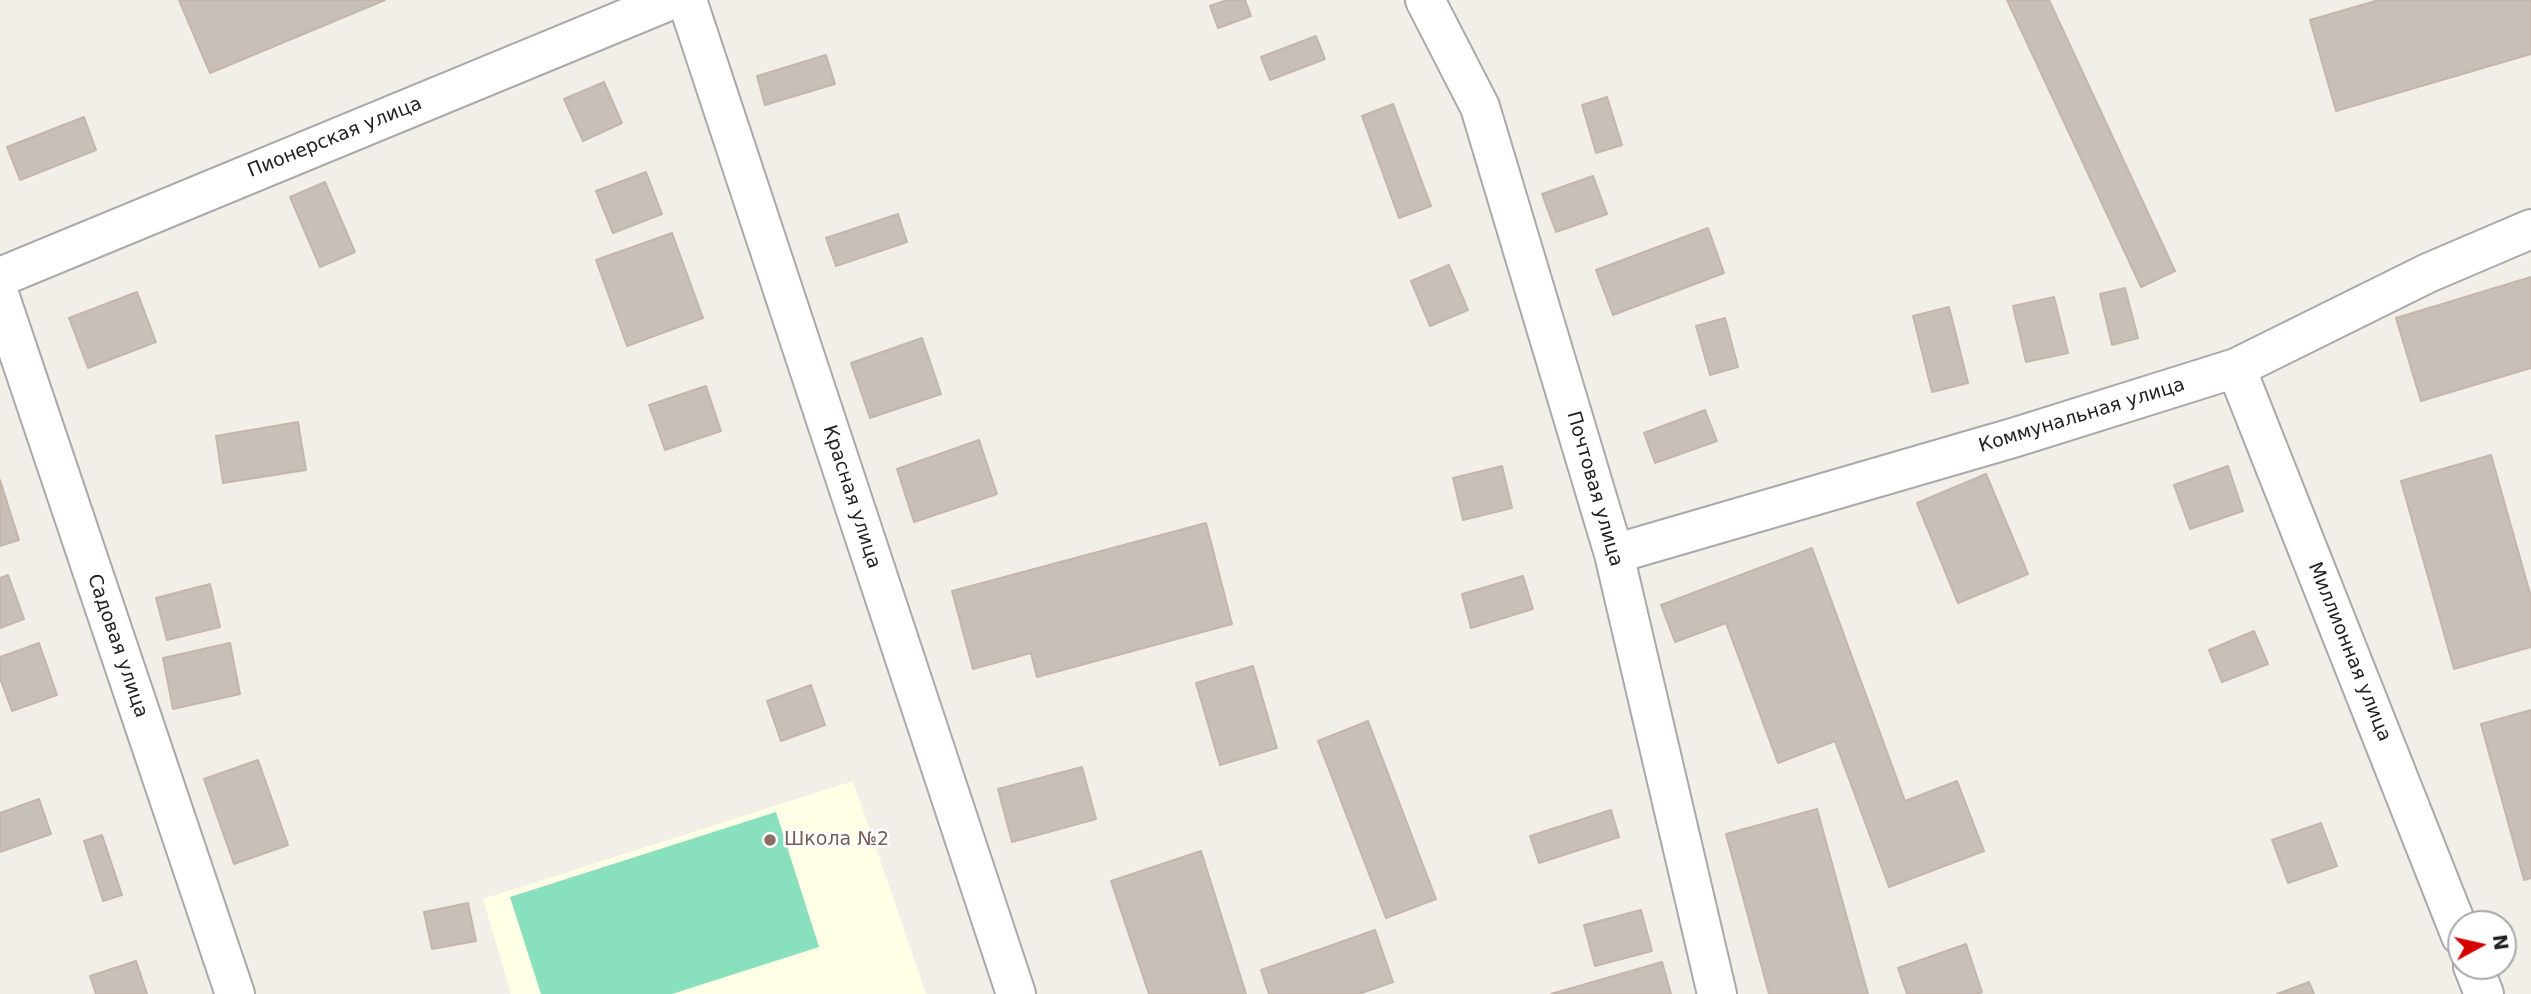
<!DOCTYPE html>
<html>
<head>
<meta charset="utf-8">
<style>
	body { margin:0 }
	#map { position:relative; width:2531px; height:994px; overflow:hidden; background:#f2efe9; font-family:"DejaVu Sans",sans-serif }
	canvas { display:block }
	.north { position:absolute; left:2447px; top:910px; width:70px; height:70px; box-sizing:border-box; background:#fff; border:2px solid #a7a7a7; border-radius:50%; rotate:82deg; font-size:19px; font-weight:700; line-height:28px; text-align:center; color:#222 }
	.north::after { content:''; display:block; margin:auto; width:24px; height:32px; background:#d40000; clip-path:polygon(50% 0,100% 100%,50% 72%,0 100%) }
</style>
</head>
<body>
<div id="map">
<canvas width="2531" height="994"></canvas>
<div class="north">N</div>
</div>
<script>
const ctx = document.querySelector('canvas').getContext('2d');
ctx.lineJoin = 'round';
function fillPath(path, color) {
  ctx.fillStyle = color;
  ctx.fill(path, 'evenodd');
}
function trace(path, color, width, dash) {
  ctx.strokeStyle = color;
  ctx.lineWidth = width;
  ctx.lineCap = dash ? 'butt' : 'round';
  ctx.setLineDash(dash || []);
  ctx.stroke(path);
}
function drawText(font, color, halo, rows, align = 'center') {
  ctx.font = font + ' "DejaVu Sans",sans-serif';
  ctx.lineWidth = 5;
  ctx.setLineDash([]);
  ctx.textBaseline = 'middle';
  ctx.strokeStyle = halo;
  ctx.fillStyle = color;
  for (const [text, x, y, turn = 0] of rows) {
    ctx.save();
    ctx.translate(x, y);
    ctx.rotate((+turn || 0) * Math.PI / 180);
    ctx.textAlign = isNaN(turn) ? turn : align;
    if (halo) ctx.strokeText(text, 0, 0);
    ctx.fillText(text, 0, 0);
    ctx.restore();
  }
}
fillPath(new Path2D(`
	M853,781L926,994H511L483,899Z`), '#ffffe5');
fillPath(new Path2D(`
	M776,812L819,947L672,994H541L510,897Z`), '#88e0be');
const building = new Path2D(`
	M179,0H385L210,73Z
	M1227,0H1245L1251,16L1218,28L1210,6Z
	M2007,0H2049L2175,271L2141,287Z
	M2379,0H2531V54L2336,111L2310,20Z
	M1316,36L1325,59L1270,80L1261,57Z
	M826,55L835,84L765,105L757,76Z
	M604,82L622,123L583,141L564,99Z
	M1607,97L1622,145L1596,153L1582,105Z
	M1393,104L1431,206L1399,218L1362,116Z
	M84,117L96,150L20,180L7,147Z
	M646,172L662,214L613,233L596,191Z
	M1593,176L1607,214L1556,232L1542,194Z
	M325,182L355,252L320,267L290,197Z
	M898,214L907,242L836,266L826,238Z
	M1708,228L1724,273L1613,315L1596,270Z
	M672,233L703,318L627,346L596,260Z
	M1449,265L1468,310L1430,326L1411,281Z
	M2531,277V368L2421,401L2396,318Z
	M2125,288L2138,338L2112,345L2100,294Z
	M137,292L156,342L88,368L69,318Z
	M2054,297L2068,353L2026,362L2013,306Z
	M1949,307L1968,383L1932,392L1913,316Z
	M1725,318L1738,367L1710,375L1696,326Z
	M922,338L941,394L870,418L851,363Z
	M706,386L721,431L665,450L649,405Z
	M1705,410L1717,441L1655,463L1644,433Z
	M298,422L306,470L223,483L216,436Z
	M979,440L997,494L914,522L897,469Z
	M2491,455L2531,597V647L2454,669L2401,481Z
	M1502,466L1512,508L1463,520L1453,478Z
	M2228,466L2243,511L2190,529L2174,485Z
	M1986,474L2028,574L1958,603L1917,503Z
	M0,480L19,540L0,546Z
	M1206,523L1232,624L1037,677L1031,653L973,669L952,591Z
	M1812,548L1905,801L1957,781L1984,851L1889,887L1835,741L1778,763L1726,623L1675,642L1661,605Z
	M8,575L24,619L0,628V578Z
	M1523,576L1533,609L1471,628L1462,594Z
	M210,584L220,627L167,640L156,598Z
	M2254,631L2268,664L2222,682L2209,650Z
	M39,643L57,695L12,711L0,678V657Z
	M230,643L240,694L173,709L163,658Z
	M1253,666L1277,748L1220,765L1196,683Z
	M811,685L825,725L781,741L767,701Z
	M2531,710V878L2524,880L2481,724Z
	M1368,721L1436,899L1386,918L1318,741Z
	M258,760L288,845L234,864L204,779Z
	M1082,767L1096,819L1012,842L998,789Z
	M39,799L51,834L0,852V813Z
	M1817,809L1868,994H1769L1726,834Z
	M1611,810L1619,837L1539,863L1530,836Z
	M2321,823L2337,866L2288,883L2272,840Z
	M102,835L122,895L103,901L84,841Z
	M1201,851L1246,994H1149L1111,881Z
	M468,903L476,941L432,949L424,912Z
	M1641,910L1652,951L1595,966L1584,925Z
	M1375,930L1393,982L1359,994H1269L1261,970Z
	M1966,944L1982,992L1977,994H1907L1898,968Z
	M136,961L147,994H96L90,976Z
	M1662,962L1671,994H1551Z
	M2309,982L2314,994H2277Z`);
fillPath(building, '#c7bfb8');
trace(building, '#c4b6ab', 2);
const minor = new Path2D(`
	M1425,0L1480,107L1614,554L1717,994
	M0,277L671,0
	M0,297L235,994
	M2236,368L2461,936
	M1614,554L2016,437L2236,368L2428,273L2531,229
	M2473,966L2484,994`);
const tertiary = new Path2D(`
	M687,0L1016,994`);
trace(minor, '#a9a9a9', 42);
trace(tertiary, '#a9a9a9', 42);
trace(minor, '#fff', 38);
trace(tertiary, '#fff', 38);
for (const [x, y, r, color] of [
	[770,840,7,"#8d6e63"]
]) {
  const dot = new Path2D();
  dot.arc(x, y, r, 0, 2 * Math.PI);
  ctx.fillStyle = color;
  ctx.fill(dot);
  trace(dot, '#fff', 2.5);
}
drawText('19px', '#222', '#fff', [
	["Пионерская улица",335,138,-22],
	["Коммунальная улица",2082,416,-17],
	["Почтовая улица",1594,489,74],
	["Красная улица",851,497,72],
	["Садовая улица",117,646,71],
	["Миллионная улица",2349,652,68]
]);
drawText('19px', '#785e54', '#fff', [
	["Школа №2",784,840]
], 'left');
</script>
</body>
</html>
